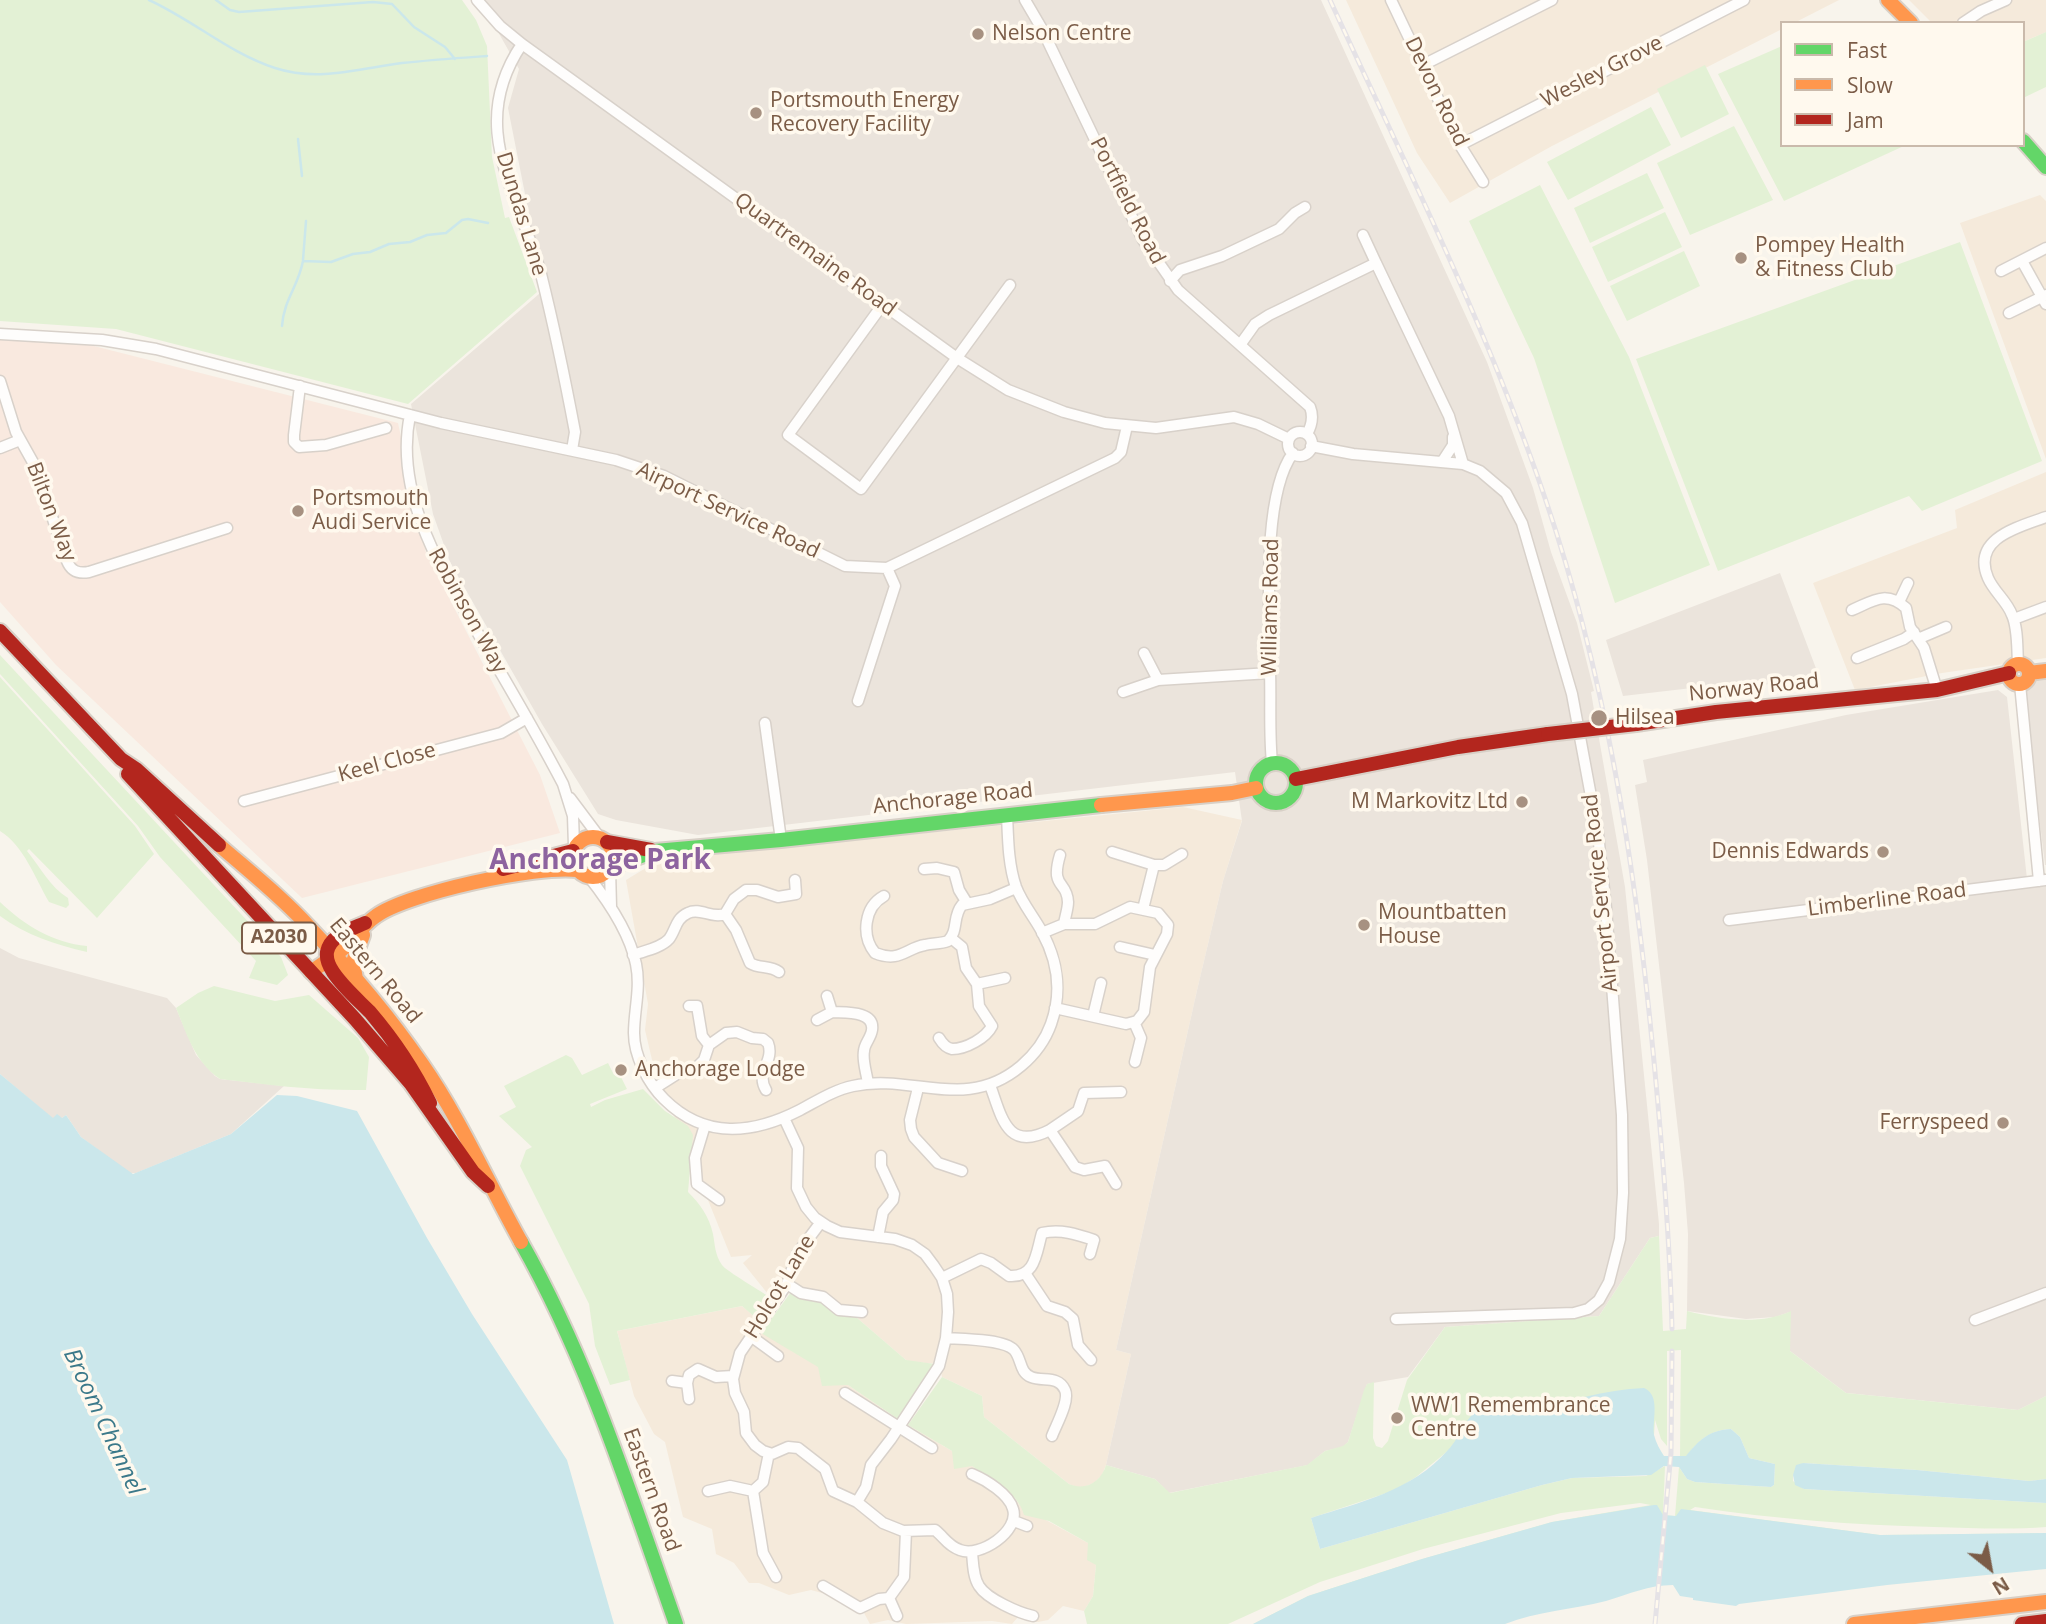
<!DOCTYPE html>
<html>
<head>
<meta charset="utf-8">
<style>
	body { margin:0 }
	#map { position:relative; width:2046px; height:1624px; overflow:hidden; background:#f8f4ec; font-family:"Open Sans",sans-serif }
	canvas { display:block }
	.legend { position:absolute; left:1780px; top:21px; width:245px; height:126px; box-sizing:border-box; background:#fff9ee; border:2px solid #cabaab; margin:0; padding:9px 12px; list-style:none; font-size:21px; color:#7b5c47 }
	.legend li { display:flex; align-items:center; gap:14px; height:35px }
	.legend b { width:35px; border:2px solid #cabaab }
	.north { position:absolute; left:1955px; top:1533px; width:70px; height:70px; -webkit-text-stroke:5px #fff9ee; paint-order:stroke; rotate:149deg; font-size:19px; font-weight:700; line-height:28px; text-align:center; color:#7b5c47 }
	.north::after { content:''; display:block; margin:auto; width:24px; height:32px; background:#7b5c47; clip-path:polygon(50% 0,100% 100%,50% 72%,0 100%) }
</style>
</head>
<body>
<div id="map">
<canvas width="2046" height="1624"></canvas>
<ul class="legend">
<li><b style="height:9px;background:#63d668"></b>Fast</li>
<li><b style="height:9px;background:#ff974d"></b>Slow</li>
<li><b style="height:9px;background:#b3261e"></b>Jam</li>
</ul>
<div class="north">N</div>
</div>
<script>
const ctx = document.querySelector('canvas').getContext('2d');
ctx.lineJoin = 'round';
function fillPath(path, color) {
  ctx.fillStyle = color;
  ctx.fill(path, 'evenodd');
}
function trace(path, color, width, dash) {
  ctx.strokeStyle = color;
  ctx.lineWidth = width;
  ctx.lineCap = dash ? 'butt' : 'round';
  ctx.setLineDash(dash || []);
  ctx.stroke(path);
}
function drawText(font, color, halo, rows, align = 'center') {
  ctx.font = font + ' "Open Sans",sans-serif';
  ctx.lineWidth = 7;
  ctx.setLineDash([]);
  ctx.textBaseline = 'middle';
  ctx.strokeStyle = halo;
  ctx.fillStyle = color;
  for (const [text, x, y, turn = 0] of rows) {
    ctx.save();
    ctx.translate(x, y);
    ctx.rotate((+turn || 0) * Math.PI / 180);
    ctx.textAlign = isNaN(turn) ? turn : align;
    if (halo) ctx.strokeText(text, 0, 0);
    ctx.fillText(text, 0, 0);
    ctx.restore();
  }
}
fillPath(new Path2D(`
	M1346,0H1839L1794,23H1782V29L1552,146L1450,203L1417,153Z
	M1909,0H2046V32L2023,42V23H1932Z
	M2040,195L2046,201V459L1960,223Z
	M2046,472V658L1942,673L1855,690L1813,583L1957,528L1955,510Z
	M1183,807L1242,820L1223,881L1198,986L1116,1350L1131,1354L1106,1465L1102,1475L1094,1483L1084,1487H1076L1069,1484L984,1417L982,1396L942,1377L940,1364L912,1362L906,1360L856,1317L831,1311L823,1300L791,1292L781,1285L772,1299L743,1263L752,1255L731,1257L653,1064L645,1030L648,1004L626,880L659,860Z
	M742,1306L789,1345L898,1419L952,1451L1012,1495L1022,1507L1088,1543L1096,1565L1093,1596L1084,1611L1063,1606L1048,1620L1038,1622L1018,1617L1012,1624L992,1621L906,1624L888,1620L870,1624L864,1613L853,1611L844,1599L811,1590L789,1595L759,1583H749L734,1563L716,1554L712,1529L683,1517L665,1442L654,1434L634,1396L617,1331Z`), '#f5eadb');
fillPath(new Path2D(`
	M0,339L74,341L398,423L426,553L540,775L560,833L302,898L56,665L0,602Z`), '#f9e9df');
fillPath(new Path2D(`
	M480,0H1321L1487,362L1533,488L1551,552L1577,623L1594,691L1591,692L1594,710L1625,887L1659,1224V1236L1650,1238L1599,1316L1445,1327L1408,1377L1367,1384L1348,1442L1343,1447L1325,1451L1308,1465L1169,1493L1155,1479L1106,1465L1131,1354L1116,1350L1198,986L1223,881L1242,821L1235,772L698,835L616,820L598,814L542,724L450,562L433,514L411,404L539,294L543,285L508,108L519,69Z
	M1780,573L1820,679L1815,682L1692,688L1623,696L1606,640Z
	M2046,680V865H2045L2023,683Z
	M1998,690L2007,697L2028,888L2046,886V1396L2018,1410L1846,1393L1790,1351V1312L1775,1317L1746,1319L1687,1311L1688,1234L1684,1183L1647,860L1635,785L1647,782L1643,760L1846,715Z
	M0,948L19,958L167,998L176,1008L196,1055L215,1076L220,1079L284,1086L231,1134L136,1173H129L81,1137L66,1115L62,1118L53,1119L0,1074Z`), '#ebe4dc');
fillPath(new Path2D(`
	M0,0H462L476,20L487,46L492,157L505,218L509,217L537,292L408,404L116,329L0,321Z
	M2046,32V87L2023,98V42Z
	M1782,46V145H1906L1784,201L1718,74Z
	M1705,65L1729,114L1681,138L1657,89Z
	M1651,107L1671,145L1568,200L1547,162Z
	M1734,126L1773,200L1690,235L1657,163Z
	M1647,173L1664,208L1590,243L1574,208Z
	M1540,185L1629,357L1710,565L1615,603L1534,358L1469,221Z
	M1665,212L1682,247L1608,282L1592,247Z
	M1960,242L2042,461L1922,511L1909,496L1718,571L1636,359Z
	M1684,251L1700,286L1627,321L1610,286Z
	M0,655L281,957L288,975L277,985L249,978L256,961L160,857L138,826L0,674Z
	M0,677L135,826L154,854L97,918L29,849L27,851C41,868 50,887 68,898L69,905L66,908L49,902C35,878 24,846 0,831Z
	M0,902C24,925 53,943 87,946V952C56,945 26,935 0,916Z
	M214,986L275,1001L309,995L358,1038L369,1057L366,1090C317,1091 269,1085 220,1079C195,1062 187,1035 176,1008L198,993Z
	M566,1055L572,1058L582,1075L608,1063L614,1075L619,1073L627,1089L590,1104L591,1107L605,1100L643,1089L665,1111L688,1126L693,1135L688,1192C700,1204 709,1216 713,1234C715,1245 715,1255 722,1265C726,1271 763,1292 772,1299L757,1319L742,1306L617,1331L630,1380L610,1385L595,1346L589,1304L520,1166L526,1150L532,1147L499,1116L516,1107L504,1086Z
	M1659,1236L1663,1331L1686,1329L1687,1311C1718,1319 1760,1326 1791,1311L1790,1351L1846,1393L2018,1410L2046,1396V1479L2029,1481L1917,1470L1803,1463L1793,1475V1481L1804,1489L2046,1503V1527C2009,1530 1971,1528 1934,1527C1854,1525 1774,1519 1695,1507L1690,1510L1880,1535L2046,1533L1253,1624L1308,1596L1422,1559L1552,1522L1651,1505L1640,1503L1561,1513L1423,1549L1320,1582L1228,1624H1087L1084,1611L1093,1596L1096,1565L1087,1560L1088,1543L1049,1521L1024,1515C1018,1492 991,1480 972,1466L954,1469L952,1451L908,1425L942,1377L982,1396L984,1417L1069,1484C1086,1491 1101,1482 1106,1465L1155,1479L1170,1493L1307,1465L1325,1451L1343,1446L1348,1442L1364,1390L1367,1384L1374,1382L1373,1438L1376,1446L1382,1448L1388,1441L1407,1380L1445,1327L1599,1316L1650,1238ZM1681,1350L1680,1456L1686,1457C1699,1440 1710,1430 1731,1429L1740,1437L1749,1458L1775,1464L1774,1485L1771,1487L1695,1482L1687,1479L1679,1467L1675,1516L1663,1515L1665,1466L1646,1476L1572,1478L1542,1485L1320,1549L1311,1518L1396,1490L1416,1477L1449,1450L1654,1435L1655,1420L1661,1439L1667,1446V1351Z
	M791,1292L823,1300L831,1311L856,1317L906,1360L935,1364L898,1419L848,1385L822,1386L818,1367L761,1333Z`), '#e3f1d5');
fillPath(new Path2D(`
	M0,1074L53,1118L57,1114L62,1118L66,1115L81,1137L133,1174L231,1134L277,1095L297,1096L357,1111L427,1238L472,1314L567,1460L614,1624H0Z
	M1644,1388C1661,1395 1652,1420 1654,1435C1656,1443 1660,1450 1664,1456H1686C1699,1440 1709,1430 1731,1429L1740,1437L1749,1458L1775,1464L1774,1485L1771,1487L1695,1482L1687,1479L1679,1467L1664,1466L1651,1475L1572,1478L1542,1485L1320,1549L1311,1518C1360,1502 1412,1491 1448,1450C1460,1438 1465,1417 1480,1408C1494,1399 1512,1407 1527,1406C1566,1404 1605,1389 1644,1388Z
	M1803,1463L1917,1470L2029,1481L2046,1479V1503L1804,1489L1795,1485L1793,1475L1796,1465Z
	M1654,1505H1657L1663,1515L1676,1516L1681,1509L1880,1535L2046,1533V1569L1887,1585L1739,1604L1736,1606L1693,1600V1598L1680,1596L1673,1585C1648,1585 1630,1594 1606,1601C1572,1610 1537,1611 1505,1624H1253L1308,1596L1422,1559L1552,1522Z`), '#cbe7eb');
trace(new Path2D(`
	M149,0C193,20 229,53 275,68C318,82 358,69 402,63C430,60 459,58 487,56
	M216,0L230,10L239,12L373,2L392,4L414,27L445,47L455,59
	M298,139L302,176
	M303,260L306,221
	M282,326C284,299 298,287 303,261L331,262L353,254L370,252L389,244L410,242L427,235L446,233L462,220L468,219L488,223`), '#cbe7eb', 2.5);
const street = new Path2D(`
	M477,0L500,26L522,44L957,358L1008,390L1064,412L1105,423L1156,428L1234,417L1258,424L1289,439
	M1025,0L1042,29L1143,240L1178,290L1310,407C1314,417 1312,425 1307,434
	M1391,0L1460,145L1483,182
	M1963,23L1981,11L2006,0
	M522,44C466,127 518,191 541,274C554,326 565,379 575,432L572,450
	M1423,65L1552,0
	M1460,145L1744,0
	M1363,235L1376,263
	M2022,261L2046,304
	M2001,271L2046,248
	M1170,281L1180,270L1222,256L1279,229L1295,213L1305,207
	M883,304L788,435L861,489L1010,285
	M2009,313L2046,295
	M0,334L102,340L156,349L441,423L616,460L664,476L845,566L887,568L1115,458L1121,452L1127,426
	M1240,345L1255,324L1269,315L1376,263L1449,416L1463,464
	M0,381L16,432L35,466L67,561C71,571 78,574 89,572L227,528
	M300,386L294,435V442L299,447L326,445L386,428
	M410,415C393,497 445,575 484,644C511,690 538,736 563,784L573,816L574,846
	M1288 444a12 12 0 1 1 24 0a12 12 0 1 1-24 0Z
	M1311,446L1353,454L1463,464L1480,471L1506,493L1522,523L1572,694L1598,834L1606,908L1622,1115L1623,1193L1620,1239L1609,1282L1599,1300L1588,1309L1574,1313L1396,1319
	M0,448L20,440
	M1442,462L1453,445V437
	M1899,602L1908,583
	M1852,610C1873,601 1886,590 1906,608L1910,627L1924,648L1937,690
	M2014,619L2046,607
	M1920,638L1946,627
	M1144,653L1158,680
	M1857,658L1904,639L1914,632
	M2018,663C2017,648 2018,628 2012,615C2007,601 1994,592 1988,578C1971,538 2019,527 2046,517
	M2020,684L2039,881
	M1123,692L1158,680L1270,673
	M858,701L895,586L887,568
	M765,723L781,840
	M1272,763C1269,732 1271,702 1270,671C1270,618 1261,496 1293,453
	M570,798L600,838
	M244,801L501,733L527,718
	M1112,852L1154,865L1143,909
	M1060,855C1050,889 1067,880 1068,902C1068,909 1065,917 1064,924
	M1154,865H1164L1182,854
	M610,869L611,907
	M924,869L937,868L954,872L959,890L967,903
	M589,877C608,901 630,934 636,964C641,988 634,1010 634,1033C634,1056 648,1083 664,1099C705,1140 753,1134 800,1110C817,1101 834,1090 853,1086C913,1073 965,1113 1021,1066C1034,1055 1045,1041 1051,1024C1062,993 1058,961 1042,932C1034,917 1022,903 1016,887C1008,864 1008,837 1007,814
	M884,896C864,907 861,936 875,953C900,963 906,948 925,945C933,943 940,944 948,941C959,930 952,917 962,905L990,899L1016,888
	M725,914L734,899L746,890H757L778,897L796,894L795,880
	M1729,920L2046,880
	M1042,933L1064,924H1095L1130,907L1158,913L1168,925L1167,934L1150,967L1144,1012L1137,1021L1126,1024L1055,1008
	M1120,947L1155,955
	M633,955C644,951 661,948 669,939C676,930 675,919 688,913C700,907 712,919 725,914L736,930L750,963C759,969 770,965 779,972
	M977,984L1005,978
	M827,996L832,1012C843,1013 875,1010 872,1030C871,1038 864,1044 864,1051C862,1061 867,1074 868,1084
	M689,1006H697L702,1036L709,1045
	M1093,1016L1101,983
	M817,1020L832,1012
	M1134,1022L1141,1038L1135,1062
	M939,1038C942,1043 946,1048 952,1049C966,1049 986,1038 992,1026L979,1006L977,984L966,968L962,947L951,938
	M990,1085C1002,1118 1007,1152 1050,1130L1075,1167L1084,1170L1105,1166L1116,1184
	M655,1088L677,1074L696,1068L704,1060L709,1045L726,1033L737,1032L752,1038L763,1039L768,1043C775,1061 755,1072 766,1090
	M918,1088L910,1120L911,1129L914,1137L938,1163L962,1171
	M784,1118L798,1148L797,1188L806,1207L815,1218L827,1226L840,1232L895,1239L912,1245L925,1254L934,1266L942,1278L947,1294L948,1312L946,1338L939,1366L891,1439L871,1465L866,1487L857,1502
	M705,1125L695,1158L697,1184L719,1200
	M1050,1130L1078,1111L1084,1093L1121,1092
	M821,1222L797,1254L787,1284L740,1353L733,1379L735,1393L744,1412L746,1433L755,1445L763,1451L772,1454L788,1447L798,1448L825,1469L833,1491L857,1502L883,1523L903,1531L935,1530C944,1537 948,1546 960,1550C980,1558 1020,1531 1013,1509C1009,1494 986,1480 972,1474
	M878,1237L883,1212L893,1200L894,1194L881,1166V1156
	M1025,1273L1047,1306L1065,1312L1073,1319L1078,1345L1091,1360
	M942,1278L981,1259L991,1263L1009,1276C1036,1278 1036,1253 1042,1233C1061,1229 1076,1234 1094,1240L1090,1254
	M787,1284L801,1293L823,1297L839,1310L862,1312
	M1975,1320L2046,1293
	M752,1337L778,1356
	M946,1338C962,1339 1004,1339 1014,1350C1022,1359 1019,1372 1031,1377C1043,1382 1058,1375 1065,1390C1070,1401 1056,1425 1052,1436
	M672,1381L687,1383L689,1375L698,1369L716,1377L733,1376
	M687,1383L689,1399
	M845,1393L932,1448
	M708,1491L730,1486L753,1491L763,1482L769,1453
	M753,1491L763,1553L776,1577
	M1014,1521L1027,1526
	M972,1552C973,1563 973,1577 979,1586C987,1599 1019,1613 1033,1616
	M823,1586L860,1608L879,1599L889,1598L904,1577L906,1531
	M889,1598L897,1616`);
const fast = new Path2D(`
	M2023,141L2046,167
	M1256 783a20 20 0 1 1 40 0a20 20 0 1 1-40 0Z
	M611,867L655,851L781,840L1101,805
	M521,1242C589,1362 630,1494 676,1624`);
const slow = new Path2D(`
	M1888,0L1911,23
	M2009 674a10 10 0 1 1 20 0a10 10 0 1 1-20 0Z
	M2029,673L2046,671
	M1101,805L1232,793L1256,788
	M573 857a20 20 0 1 1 40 0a20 20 0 1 1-40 0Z
	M219,845C250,872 283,898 310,928C350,970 389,1016 422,1064C461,1120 488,1183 521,1242
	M311,972C322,964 335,956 345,947C355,937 364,924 376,916C408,893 537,865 577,870
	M356,979L353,962L363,935
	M1854,1624L2046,1602`);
const jam = new Path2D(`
	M0,631L121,759L136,769L219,845
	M1636,724L1716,712L1937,690L2009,673
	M128,774L355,1019L411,1084L473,1172L488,1186
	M1296,779L1458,747L1548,734
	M607,842L651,850
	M503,869L573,851
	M365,923C352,929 330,935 327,952C326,959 329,966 333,972C343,987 357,999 370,1012C394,1040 414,1070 430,1103
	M2022,1624L2046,1621`);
trace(street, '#d8d1ca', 13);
trace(fast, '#d8d0c7', 18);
trace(slow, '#d8d0c7', 18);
trace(jam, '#d8d0c7', 18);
trace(street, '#fefdfc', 10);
trace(fast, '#63d668', 14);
trace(slow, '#ff974d', 14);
trace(jam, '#b3261e', 14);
const rail = new Path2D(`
	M1330,0C1405,164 1487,327 1545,498C1606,677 1635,864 1653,1051C1662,1144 1670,1236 1672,1329
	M1655,1624L1671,1453L1672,1351`);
trace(rail, '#e5e2e6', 5);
trace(rail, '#fff9ee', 2.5, [8]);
const jamBridge = new Path2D(`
	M1548,734L1636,724`);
trace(jamBridge, '#d8d0c7', 18, []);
trace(jamBridge, '#b3261e', 14);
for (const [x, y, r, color] of [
	[978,34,7,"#a79181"],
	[756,113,7,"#a79181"],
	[1741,258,7,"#a79181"],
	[298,511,7,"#a79181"],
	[1599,718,9,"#a79181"],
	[1522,802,7,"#a79181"],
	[1883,852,7,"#a79181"],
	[1364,925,7,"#a79181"],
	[621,1070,7,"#a79181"],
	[2003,1123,7,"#a79181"],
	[1397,1418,7,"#a79181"]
]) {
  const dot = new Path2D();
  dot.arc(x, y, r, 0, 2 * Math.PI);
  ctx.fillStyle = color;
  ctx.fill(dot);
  trace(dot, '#fff9ee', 2.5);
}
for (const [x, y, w] of [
	[279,938,74]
]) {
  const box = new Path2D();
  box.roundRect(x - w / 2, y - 15.5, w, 31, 5);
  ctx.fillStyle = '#fff9ee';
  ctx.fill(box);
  trace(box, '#7b5c47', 2);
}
drawText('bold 19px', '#7b5c47', null, [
	["A2030",279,938]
]);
drawText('21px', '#7b5c47', '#fff9ee', [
	["Nelson Centre",992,34],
	["Portsmouth Energy",770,101],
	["Recovery Facility",770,125],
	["Pompey Health",1755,246],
	["& Fitness Club",1755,270],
	["Portsmouth",312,499],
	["Audi Service",312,523],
	["Hilsea",1615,718],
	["M Markovitz Ltd",1508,802,"right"],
	["Dennis Edwards",1869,852,"right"],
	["Mountbatten",1378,913],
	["House",1378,937],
	["Anchorage Lodge",635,1070],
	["Ferryspeed",1989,1123,"right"],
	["WW1 Remembrance",1411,1406],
	["Centre",1411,1430]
], 'left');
drawText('21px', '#7b5c47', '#fff9ee', [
	["Wesley Grove",1602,72,-27],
	["Devon Road",1436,92,64],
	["Portfield Road",1127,201,63],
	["Dundas Lane",521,214,73],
	["Quartremaine Road",815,255,36],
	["Airport Service Road",728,511,25],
	["Bilton Way",51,512,69],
	["Williams Road",1271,607,-89],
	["Robinson Way",467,611,61],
	["Norway Road",1754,688,-6],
	["Keel Close",387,763,-15],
	["Anchorage Road",953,799,-6],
	["Airport Service Road",1601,893,-96],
	["Limberline Road",1887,900,-7],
	["Eastern Road",375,971,50],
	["Holcot Lane",780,1287,-59],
	["Eastern Road",651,1490,70]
]);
drawText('italic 23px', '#3b798a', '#fff9ee', [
	["Broom Channel",103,1422,65]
]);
drawText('bold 28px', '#8d639f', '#fff9ee', [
	["Anchorage Park",600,861]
]);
</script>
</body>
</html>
